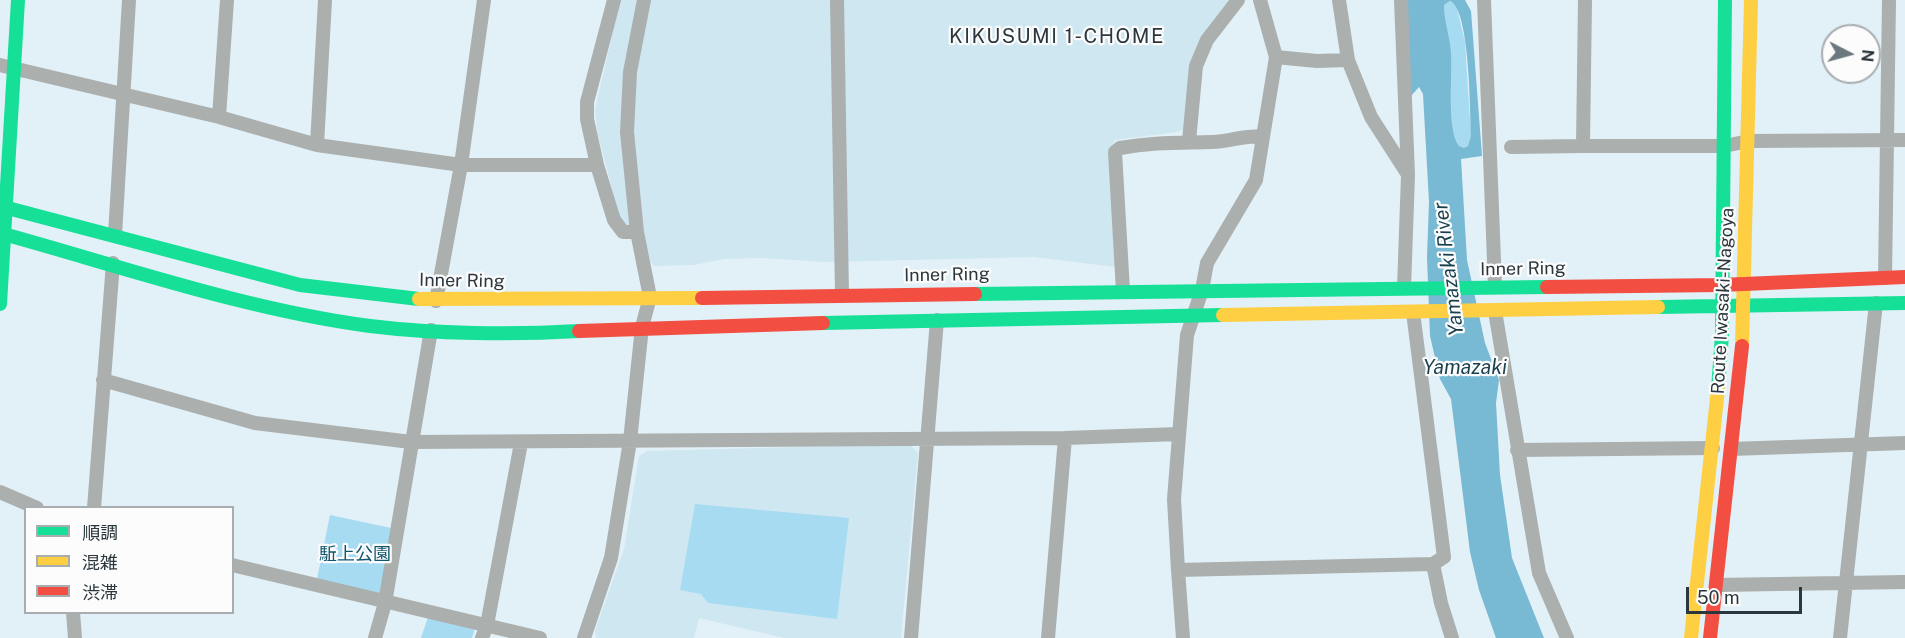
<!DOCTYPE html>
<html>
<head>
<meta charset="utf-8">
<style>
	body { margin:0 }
	#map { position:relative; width:1905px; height:638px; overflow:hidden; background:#e2f0f7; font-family:"Public Sans","Noto Sans JP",sans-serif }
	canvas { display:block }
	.legend { position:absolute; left:24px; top:506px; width:210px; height:108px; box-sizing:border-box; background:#fcfcfc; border:2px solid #a8adb0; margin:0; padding:8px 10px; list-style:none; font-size:18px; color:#2b373d }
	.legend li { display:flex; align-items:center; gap:12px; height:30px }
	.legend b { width:30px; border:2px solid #a8adb0 }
	.north { position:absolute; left:1821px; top:24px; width:60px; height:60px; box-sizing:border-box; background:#fcfcfc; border:2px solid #a8adb0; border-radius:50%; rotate:96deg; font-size:16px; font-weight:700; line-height:24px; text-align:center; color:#2b373d }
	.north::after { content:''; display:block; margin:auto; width:21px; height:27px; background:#6b787e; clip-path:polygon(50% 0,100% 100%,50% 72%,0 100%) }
	.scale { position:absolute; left:1686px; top:587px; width:116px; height:27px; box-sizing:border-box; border:3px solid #2b373d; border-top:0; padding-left:8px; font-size:18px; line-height:21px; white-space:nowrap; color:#2b373d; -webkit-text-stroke:4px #fcfcfc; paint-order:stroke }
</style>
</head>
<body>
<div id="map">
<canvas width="1905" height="638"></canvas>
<ul class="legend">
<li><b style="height:8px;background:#16e098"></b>順調</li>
<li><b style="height:8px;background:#ffcf43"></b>混雑</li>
<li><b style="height:8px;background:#f24e42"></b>渋滞</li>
</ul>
<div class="north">N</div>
<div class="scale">50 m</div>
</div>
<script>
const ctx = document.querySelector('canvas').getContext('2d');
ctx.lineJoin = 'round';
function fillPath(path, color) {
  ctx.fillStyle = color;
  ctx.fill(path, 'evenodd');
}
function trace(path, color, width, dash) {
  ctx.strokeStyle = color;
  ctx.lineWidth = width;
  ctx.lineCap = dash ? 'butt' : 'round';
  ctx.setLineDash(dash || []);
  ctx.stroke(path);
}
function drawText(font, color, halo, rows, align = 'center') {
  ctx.font = font + ' "Public Sans","Noto Sans JP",sans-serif';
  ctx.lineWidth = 4.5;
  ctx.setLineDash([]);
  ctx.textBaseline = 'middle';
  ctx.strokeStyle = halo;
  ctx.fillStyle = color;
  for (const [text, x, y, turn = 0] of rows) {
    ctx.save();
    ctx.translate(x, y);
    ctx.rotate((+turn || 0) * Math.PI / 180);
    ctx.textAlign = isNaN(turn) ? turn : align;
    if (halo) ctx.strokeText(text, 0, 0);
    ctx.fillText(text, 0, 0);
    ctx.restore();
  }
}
fillPath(new Path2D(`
	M620,0H1229L1200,41L1184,129L1177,132L1115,140L1109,149L1115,267L1034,257L825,262L762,258L724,259L694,265L654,266L620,220L598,135L595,110Z
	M909,444L918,453L901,638H784L699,618L694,638H596L595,631L624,549L639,456L647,451Z`), '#cfe7f1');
fillPath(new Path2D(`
	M1450,1L1456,4L1465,42L1471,135L1468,146L1464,148L1459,146C1446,128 1453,74 1451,52C1450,36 1444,21 1444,5Z
	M695,504L849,518L837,619L708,603L701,594L680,590Z
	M330,515L391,528L380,596L317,579Z
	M428,617L475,627L472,638H421Z`), '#a7dbf1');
fillPath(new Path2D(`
	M1403,0H1465L1471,11L1482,156L1461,159L1467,260L1485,343L1499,380L1496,403L1500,475L1512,558L1544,638H1496L1479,590L1470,552L1451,399L1440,379L1430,336L1427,257L1429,202L1423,94L1419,87L1411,96ZM1450,1C1470,9 1470,112 1471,135L1468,146L1464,148L1459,146C1446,128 1453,74 1451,52C1450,36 1444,21 1444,5Z`), '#78b9d3');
trace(new Path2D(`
	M837,0L842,294
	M1260,0L1276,57L1256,180L1207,263L1202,290L1187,335L1174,499L1178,570L1433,564L1444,557L1413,312
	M1339,0L1348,60L1371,117L1407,173
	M1401,0L1408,175L1404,288
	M1484,0L1495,287
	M1585,0L1583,146H1724L1749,141L1905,140
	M1276,57L1317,61L1348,60
	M0,65L219,117L317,145L461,165L484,0
	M219,117L227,0
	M1189,141L1196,66L1207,40L1238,0
	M317,145L325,0
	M1511,147L1583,146
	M597,165L614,220L623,232H637
	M115,235L129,0
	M1885,278L1889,0
	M1123,291L1115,152L1120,148C1153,142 1180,143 1212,142C1230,142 1245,134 1263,137
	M436,301L461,165H597L587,119V102L614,0
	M1495,311L1539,573L1567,638
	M103,380L255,423L411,442L1065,438L1179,434
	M1731,449L1905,443
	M1517,450L1713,448
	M0,492L37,508
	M94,508L113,263
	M1433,564L1441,603L1452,638
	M232,565L540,638
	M1178,570L1183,638
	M1716,585L1905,582
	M73,612L75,638
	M375,638L385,603L431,330
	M482,638L487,625L521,443
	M584,638L611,558L630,441L642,327L650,297L637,232L627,132L630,72L644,0
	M911,638L937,320
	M1048,638L1065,438
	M1840,638L1876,303`), '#abafad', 14);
trace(new Path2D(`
	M0,206L300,285L419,299
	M0,233C120,266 247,310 370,326C435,334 513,335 579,331
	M975,294L1547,287
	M0,304L18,0
	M1658,307L1905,303
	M823,323L1223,315
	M1718,389L1722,335L1725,0`), '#16e098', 14);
trace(new Path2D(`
	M419,299L702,298
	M1223,315L1658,307
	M1742,346L1751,0
	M1691,638L1718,389`), '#ffcf43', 14);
trace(new Path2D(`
	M1547,287L1721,285L1905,277
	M702,298L975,294
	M579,331L823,323
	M1710,638L1742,346`), '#f24e42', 14);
drawText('18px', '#2b373d', '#fcfcfc', [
	["Inner Ring",1523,269,-1],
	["Inner Ring",947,275,-1],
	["Inner Ring",462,281,1],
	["Route Iwasaki-Nagoya",1723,301,-87]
]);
drawText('18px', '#0e556d', '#fcfcfc', [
	["駈上公園",355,554]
]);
ctx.letterSpacing = '1.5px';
drawText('20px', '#2b373d', '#fcfcfc', [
	["KIKUSUMI 1-CHOME",1057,37]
]);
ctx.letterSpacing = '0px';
drawText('italic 20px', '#183f4e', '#fcfcfc', [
	["Yamazaki River",1449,269,-97],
	["Yamazaki",1465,368]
]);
</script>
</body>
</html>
